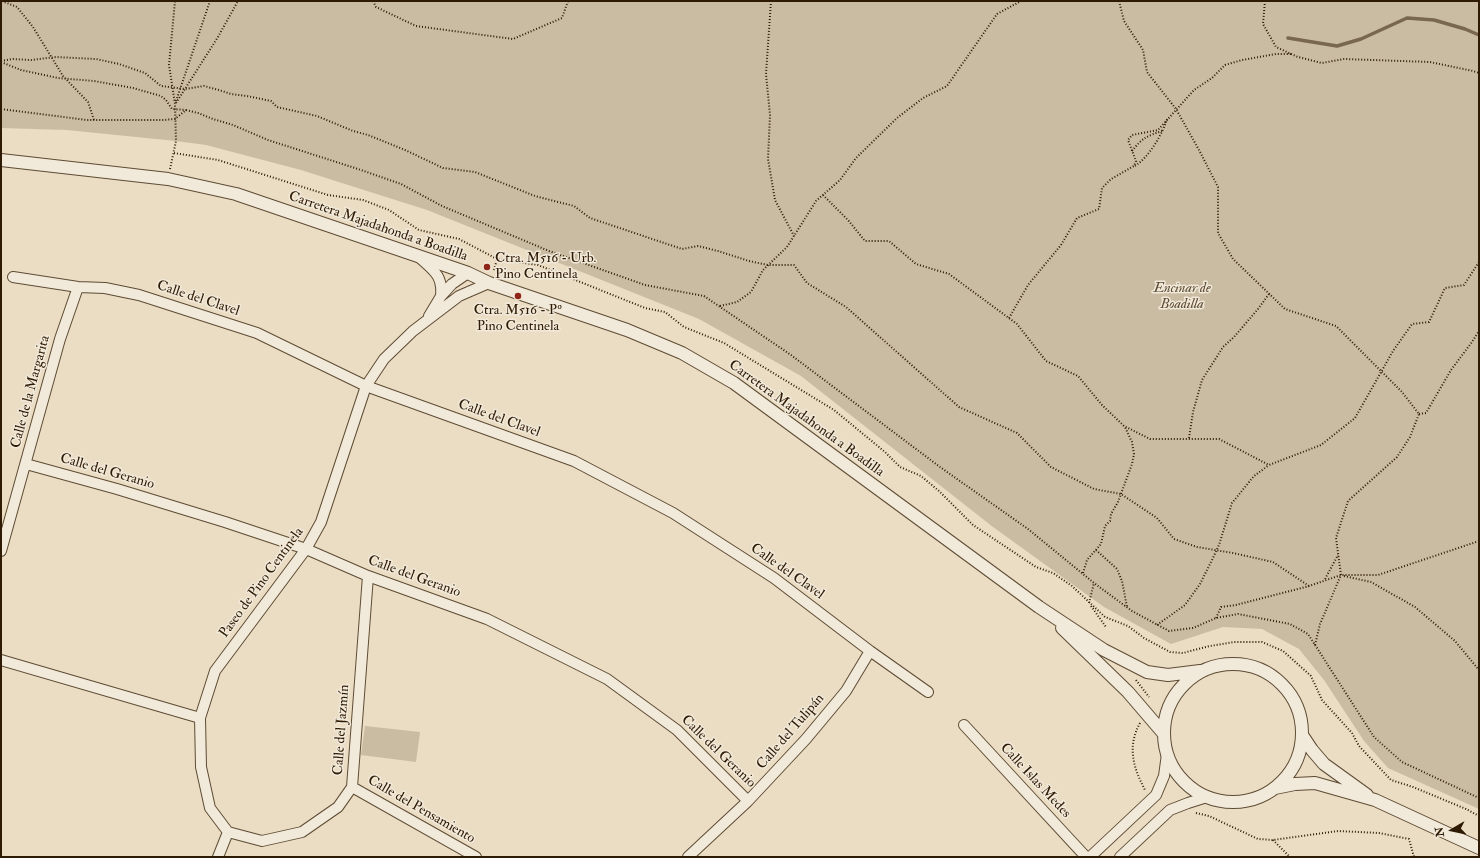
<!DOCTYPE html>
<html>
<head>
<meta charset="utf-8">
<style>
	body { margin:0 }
	#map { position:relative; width:1480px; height:858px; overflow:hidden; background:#eaddc4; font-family:"IM FELL Double Pica",serif }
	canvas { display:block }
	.frame { position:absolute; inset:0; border:2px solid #2f1a03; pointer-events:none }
	.north { position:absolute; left:1432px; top:810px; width:40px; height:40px; -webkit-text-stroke:3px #f1e9d9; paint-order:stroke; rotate:261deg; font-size:11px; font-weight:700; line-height:16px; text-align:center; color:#2f1a03 }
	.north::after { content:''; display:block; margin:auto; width:14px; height:18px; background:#2f1a03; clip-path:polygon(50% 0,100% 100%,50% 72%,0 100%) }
</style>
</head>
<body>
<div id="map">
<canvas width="1480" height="858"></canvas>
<div class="frame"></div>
<div class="north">N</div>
</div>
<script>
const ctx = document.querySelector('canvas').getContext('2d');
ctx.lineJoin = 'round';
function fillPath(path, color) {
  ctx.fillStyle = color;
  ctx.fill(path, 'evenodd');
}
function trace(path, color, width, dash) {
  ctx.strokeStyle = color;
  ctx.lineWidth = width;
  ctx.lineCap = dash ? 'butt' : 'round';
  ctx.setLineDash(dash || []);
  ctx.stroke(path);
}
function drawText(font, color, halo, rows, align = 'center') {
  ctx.font = font + ' "IM FELL Double Pica",serif';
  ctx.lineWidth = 3;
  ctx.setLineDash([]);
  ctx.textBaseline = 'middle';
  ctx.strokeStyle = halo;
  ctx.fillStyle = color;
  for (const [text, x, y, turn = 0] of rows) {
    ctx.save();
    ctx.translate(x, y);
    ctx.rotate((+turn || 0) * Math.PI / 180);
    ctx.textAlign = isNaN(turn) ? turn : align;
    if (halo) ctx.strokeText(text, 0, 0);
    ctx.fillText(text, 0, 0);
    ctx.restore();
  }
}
fillPath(new Path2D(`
	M1,1H1479V809L1388,768L1364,741L1324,680L1299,649L1262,629L1223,627L1171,644L1104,607L993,527L801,376L699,319L427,210L301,170L206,145L176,141L67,130L1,128Z
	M365,726L420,732L416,762L361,755Z`), '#cabca3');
trace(new Path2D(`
	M1288,38L1337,46L1361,39L1407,18L1434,20L1465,29L1479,35`), '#79674f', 3.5);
const minor = new Path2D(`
	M419,257C433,270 443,275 441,296
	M13,277L78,287L105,288L139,295L257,333L366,386L574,461L673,513L774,578L870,651L928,692
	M429,316L441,296L452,284L468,273
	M26,464L117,489L225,522L306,549L368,576L487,619L607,679L677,730L748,801
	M1,551L60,339L78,287
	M1,660L200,718
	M964,725L1086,857
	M352,787L476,857
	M228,832L210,808L201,767L200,718L215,671L306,549L321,522L366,386L384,359L413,331L459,296L489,283
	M218,857L228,832L262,841L302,832L338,807L352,787L368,576
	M688,857L748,801L806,739L846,691L870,651
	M1090,857L1156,795L1164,776L1167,754
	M1120,857L1170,810L1188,803L1207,797`);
const tertiary = new Path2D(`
	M1,160L168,179L236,194L468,273L489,283L627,330L682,353L734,383L1039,607L1104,650L1147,672L1168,675L1200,671
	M1062,628L1128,692L1164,734
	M1164 733a69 69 0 1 1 138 0a69 69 0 1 1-138 0Z
	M1302,735L1312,750L1324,764L1367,795
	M1275,788L1295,784L1315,783L1375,800L1479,848`);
trace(minor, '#5e4b33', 12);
trace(tertiary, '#5e4b33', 14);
trace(new Path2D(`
	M2,1L17,7L33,27L63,76L88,102L94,120
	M373,1L376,7L416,26L513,39L562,18L568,1
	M771,1L766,74L770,115L768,159L775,200L794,236
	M1119,1L1124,21L1143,50L1147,72L1176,109L1199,150L1218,187V233L1233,259L1285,309L1336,326L1402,392L1419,414
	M1265,1L1263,24L1276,47L1298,57L1322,63L1344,59L1430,62L1473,71L1479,73
	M1,61L13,59L31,60L56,57L96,59L119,64L145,73L161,86L185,89L204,86L219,90L231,94L247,96L271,101L277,107L317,116L353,131L368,135L405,150L443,168L475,172L535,196L574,206L590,218L682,249L698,246L718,251L749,261L768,265H794L807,283L846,307L959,407L1017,433L1051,467L1094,489L1121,494L1157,518L1174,539L1197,547L1233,553L1273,562L1309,586
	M1,62L21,70L58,78L94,81L133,88L161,96L166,100L172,109L186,110
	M176,101L210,1
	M176,103L218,37L238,1
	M1,109L87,120H164L175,119L186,110L198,113L213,119L233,125L268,140L358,169L401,184L442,206L549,251L614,274L645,285L704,296L791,355L940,467L1028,529L1094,583L1132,611L1169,631L1193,628L1216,618L1238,614L1290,624L1308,634L1374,737L1402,762L1479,798
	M1132,151C1142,138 1147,136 1162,131
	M174,153L218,160L328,195L363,200L389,210L419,230L459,239L497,259L538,265L645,308L665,312L684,327L724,343L834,410L885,452L900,467L921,476L939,491L973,525L1036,567L1053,573L1072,586L1105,617L1128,626L1144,638L1170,652L1183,653L1210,646L1234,642H1262L1283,651L1311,676L1322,700L1352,733L1359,746L1391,780L1413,787L1466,809L1479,816
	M1135,166C1149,157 1162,135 1167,119
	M170,169L176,141L175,104L169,65L175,1
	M823,195L848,220L865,241H889L916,264L949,274L1017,324L1046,361L1078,376L1102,405L1124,426L1150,439H1219L1269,465L1321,445L1355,418L1393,351L1412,324L1429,322L1445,288L1464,285L1479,262
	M494,270L497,259
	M720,306L737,302L751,292L763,270L787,247L816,201L840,180L856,158L897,118L923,98L947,86L997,14L1021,1
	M1009,318L1028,285L1061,245L1077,218L1099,209L1102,188L1111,179L1134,166L1136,161L1128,140L1132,135L1158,130L1194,90L1212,78L1225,65L1242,60L1276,54H1292
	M1419,414L1426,413L1451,370L1472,342L1479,331
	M1189,438L1193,412L1202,380L1223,347L1234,337L1258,309L1269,294
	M1096,550L1117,569L1122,581L1127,607
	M1083,573L1087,560L1101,544L1105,526L1110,521L1111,514L1118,502L1132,464L1134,454L1132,442L1125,427
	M1344,576L1371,582L1415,607L1455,641L1479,670
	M1325,579L1338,555
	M1089,603L1094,583
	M1091,606L1106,627
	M1216,618L1221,607L1236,605L1309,586L1341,575H1378L1479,541
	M1157,625L1185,605L1200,584L1212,560L1219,545L1232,503L1254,476L1269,465
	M1315,645L1320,624L1341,575L1336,538L1348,501L1397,457L1410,437L1419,414
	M1136,680L1149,697
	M1140,723C1127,747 1133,767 1145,790
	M1196,813L1209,816L1258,839L1273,840L1338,831L1379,833L1409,839L1414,857
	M1273,840L1290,857`), '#2f1a03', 2, [1, 2]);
trace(minor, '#f1e9d9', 10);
trace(tertiary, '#f1e9d9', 12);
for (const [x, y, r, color] of [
	[487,267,4,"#8f2418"],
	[518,296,4,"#8f2418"]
]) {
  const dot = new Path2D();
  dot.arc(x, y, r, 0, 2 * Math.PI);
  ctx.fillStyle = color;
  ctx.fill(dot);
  trace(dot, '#f1e9d9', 1.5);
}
drawText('14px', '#2f1a03', '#f1e9d9', [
	["Carretera Majadahonda a Boadilla",378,227,19],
	["Calle del Clavel",198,299,18],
	["Calle de la Margarita",31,392,-75],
	["Calle del Clavel",499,419,20],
	["Carretera Majadahonda a Boadilla",806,419,36],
	["Calle del Geranio",107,472,16],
	["Calle del Clavel",787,572,35],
	["Calle del Geranio",414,577,20],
	["Paseo de Pino Centinela",262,583,-54],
	["Calle del Jazmín",342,730,-86],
	["Calle del Tulipán",791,732,-49],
	["Calle del Geranio",718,752,44],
	["Calle Islas Medes",1035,781,47],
	["Calle del Pensamiento",421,810,30]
]);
drawText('14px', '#2f1a03', '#f1e9d9', [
	["Ctra. M516 - Urb.",495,259],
	["Pino Centinela",495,275],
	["Ctra. M516 - Pº",518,311,"center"],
	["Pino Centinela",518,327,"center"]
], 'left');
drawText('italic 14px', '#5e4b33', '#f1e9d9', [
	["Encinar de",1182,289],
	["Boadilla",1182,305]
]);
</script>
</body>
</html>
